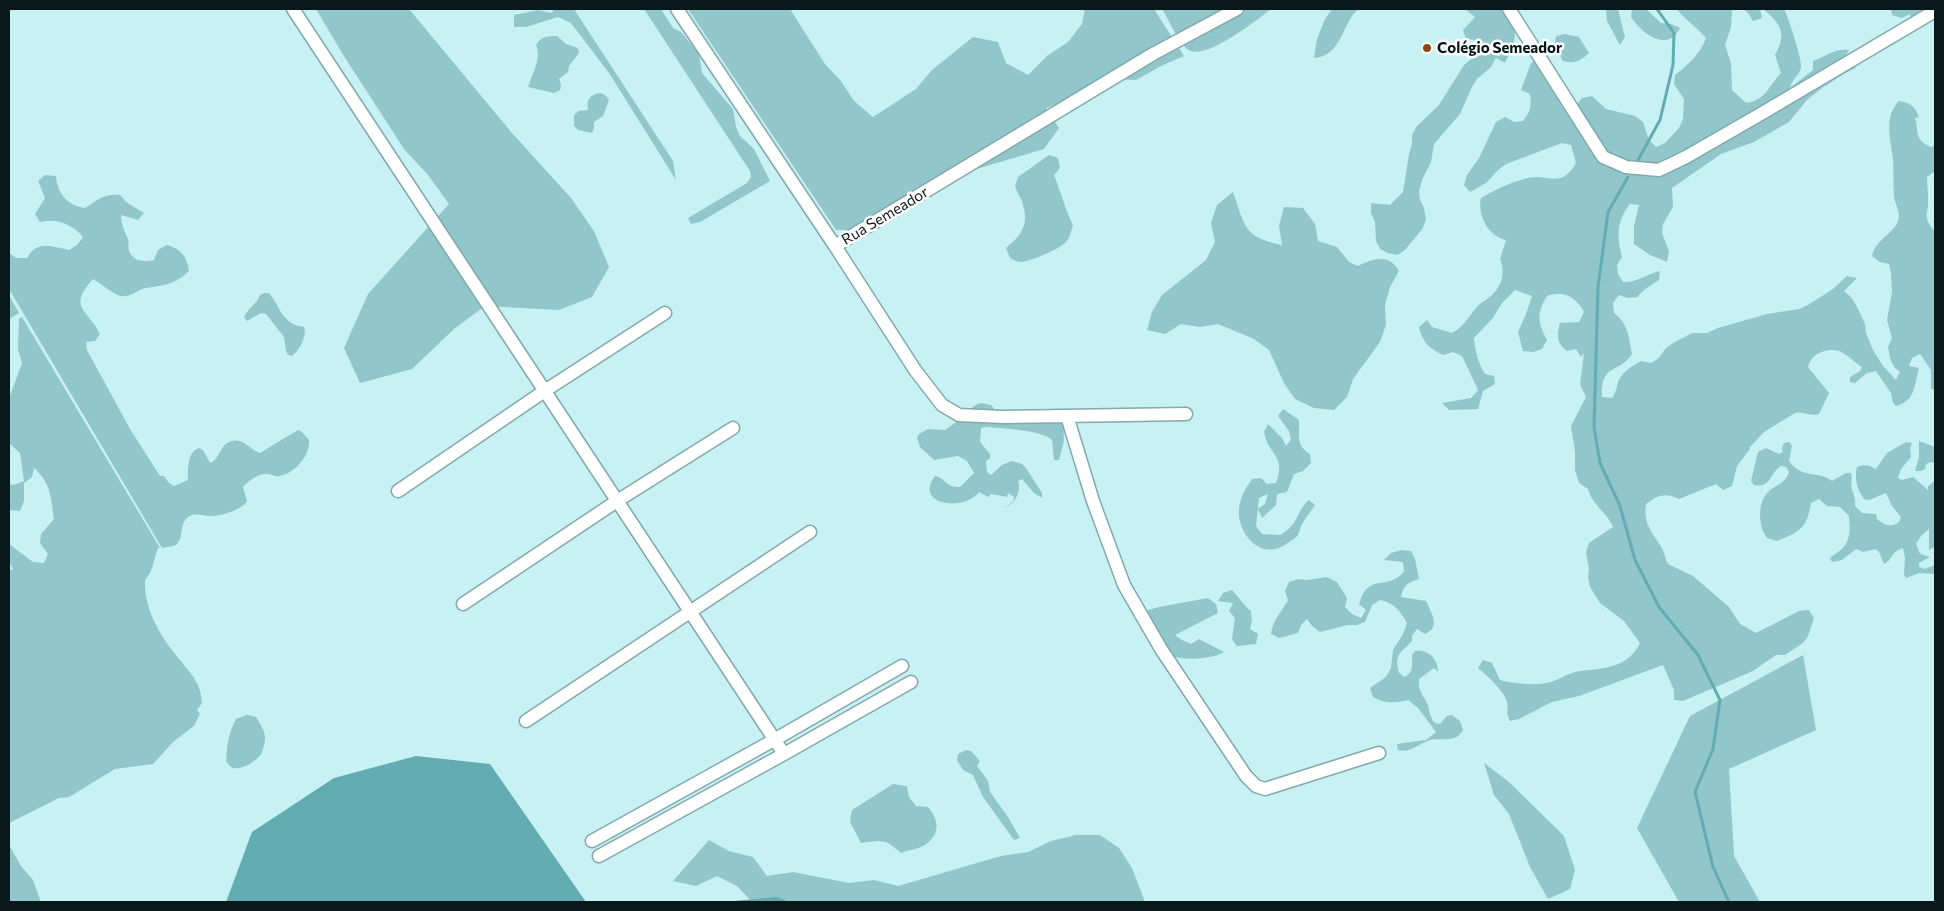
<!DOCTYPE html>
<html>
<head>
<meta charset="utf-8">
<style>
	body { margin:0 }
	#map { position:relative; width:1944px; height:911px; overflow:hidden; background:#c8f1f4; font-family:Commissioner,sans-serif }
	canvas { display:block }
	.frame { position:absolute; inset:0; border:10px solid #081819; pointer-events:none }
</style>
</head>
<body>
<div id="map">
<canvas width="1944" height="911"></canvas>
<div class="frame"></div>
</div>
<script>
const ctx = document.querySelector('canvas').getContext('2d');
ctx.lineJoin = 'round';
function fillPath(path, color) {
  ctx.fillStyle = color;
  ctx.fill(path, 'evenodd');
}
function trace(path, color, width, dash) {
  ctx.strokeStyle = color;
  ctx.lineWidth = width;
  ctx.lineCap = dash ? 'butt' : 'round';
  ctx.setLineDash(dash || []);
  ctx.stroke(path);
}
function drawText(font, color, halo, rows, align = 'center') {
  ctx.font = font + ' Commissioner,sans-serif';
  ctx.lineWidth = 5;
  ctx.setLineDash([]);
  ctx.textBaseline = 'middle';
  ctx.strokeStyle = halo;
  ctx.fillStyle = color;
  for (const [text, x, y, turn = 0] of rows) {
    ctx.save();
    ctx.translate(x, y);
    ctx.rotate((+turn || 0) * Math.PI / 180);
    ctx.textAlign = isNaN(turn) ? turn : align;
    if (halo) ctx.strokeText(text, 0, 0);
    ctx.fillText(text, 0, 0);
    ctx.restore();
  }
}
fillPath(new Path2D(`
	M316,9H409L512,133L571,198L594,231L609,267L592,297L559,310L485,306L454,329L412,369L360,383L344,348L368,294L449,204L428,175L404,149L342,53Z
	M555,9H574L673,161L676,180L609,73L571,23L558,17L526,27H514V15L538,10L551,13Z
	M644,9H661L673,28L681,32L699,54L702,73L733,109L736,127L740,136L754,149L770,181L700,222L691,224L688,218L747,183L751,177L750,171Z
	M688,9H790L825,64L841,81L854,101L873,117L916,89L932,70L973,37L998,42L1006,63L1028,75L1047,56L1068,42L1082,24L1085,9H1154L1184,56L1163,65L1136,80L1111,79L1067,101L1046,108L1059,128L1044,149L980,168L958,170L855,230H836Z
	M1162,9H1271C1257,20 1203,63 1187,49C1176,39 1170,21 1162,9Z
	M1332,9H1358C1341,25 1342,56 1314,58L1317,39L1325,19Z
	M1465,9H1501L1514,29L1515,34L1514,44L1505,63L1496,58L1491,67L1477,79L1472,87L1460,114L1434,144L1431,162L1422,180L1419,191L1420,200L1424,208L1426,219L1423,228L1405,250L1397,255L1388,253L1380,249L1376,241L1375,222L1371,213V203L1390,205L1403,192L1409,154L1412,144V135L1416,127L1439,105L1464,65L1478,53L1475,40L1466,39L1463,30L1475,17Z
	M1606,9H1618L1625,37L1620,45L1607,21Z
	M1632,9H1646L1661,23L1671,24L1680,28C1668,53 1642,34 1631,17Z
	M1677,9H1732L1731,27L1725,45L1731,63L1732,90L1746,103C1766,100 1768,87 1781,73L1775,55C1787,34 1781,23 1763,9H1784C1788,16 1803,62 1801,68C1799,76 1791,80 1790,88L1813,70V61C1827,56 1834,48 1849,50L1839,66L1848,63L1856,68L1847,72L1822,88L1807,100L1789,122L1754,142L1721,154L1672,188L1673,207L1663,224L1662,233L1669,251L1667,262L1650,255L1634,244V226L1639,205L1630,204C1616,222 1617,236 1622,257L1617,265L1618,274L1623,282C1637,283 1646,274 1660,271L1659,280L1644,290L1637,297L1628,298L1619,295L1613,303L1614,313C1628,323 1629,338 1632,354C1619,374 1600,363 1602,397L1612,398C1617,391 1616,387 1619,380C1623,371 1633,366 1641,361L1651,363L1659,358L1665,349L1673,343L1692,333H1707L1718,328L1767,314L1799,309L1808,305L1833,289L1847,276L1857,278L1844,291L1851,297L1856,305L1865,324L1866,333L1873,350L1883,366L1896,380L1900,372L1894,367L1890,358L1888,347L1892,338L1887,320L1892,292L1891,273L1889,264L1880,262L1872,256C1876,237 1898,233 1899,216C1899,210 1895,203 1894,197C1893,185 1894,172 1893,159C1891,139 1883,117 1899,101C1911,103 1916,107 1919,118L1915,117C1919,132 1914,140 1931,147L1935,145V171L1927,177C1927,184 1928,191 1928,198C1929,217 1921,214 1935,232V390L1931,389V370L1920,354L1912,358L1909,366L1919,368C1914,385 1916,401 1896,406L1893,403L1891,393L1876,371L1867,373L1855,383L1850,382V377L1860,371L1862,367C1855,363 1847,354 1839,351C1826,347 1811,354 1808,367L1829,393L1819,414C1811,417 1804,411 1795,413L1764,432L1749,448L1750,449L1737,466L1732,486L1723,490L1716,484L1679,499C1667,492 1657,495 1646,504C1643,522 1651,531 1660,545C1664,551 1665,558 1668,564L1693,576L1729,607L1740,624L1756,633L1799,611L1809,610L1814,618L1808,636L1803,643L1785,655H1776L1753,671L1683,701L1674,700V690L1663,665L1579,696L1552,702L1519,719L1510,721C1505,710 1509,710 1507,702C1505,692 1486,674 1478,668L1483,660L1492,663L1500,680C1515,684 1536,686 1551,682C1560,679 1570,672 1580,671C1605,668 1628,668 1640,643L1624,621L1600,603L1590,587L1588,578L1589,569L1586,552L1589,543L1613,527C1607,512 1592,505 1588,489L1579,483L1575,470V452L1571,426L1586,397L1580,385L1584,353L1581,357L1576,349L1567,351C1556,343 1557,334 1560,323L1579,322L1584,312C1576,297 1563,290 1547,296C1536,314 1538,322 1547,340L1542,349L1533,352L1523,351L1518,332L1526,314L1532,296L1515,290L1502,303L1493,318L1474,338C1475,351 1478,363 1485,374L1494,376L1495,384L1483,391L1478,409L1449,410L1442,403L1471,398L1478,390L1462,356L1453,352L1443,355C1430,349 1422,342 1419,327L1427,320L1432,327L1452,333C1464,327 1468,317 1477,307C1481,302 1487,300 1492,295C1503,285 1505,271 1500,259L1506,240C1488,236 1477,215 1481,198C1496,189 1511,182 1528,178C1550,173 1560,190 1576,163L1571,145L1562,143L1506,164L1498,170L1486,183L1470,192L1464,185L1467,175L1479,158L1496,122L1505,117L1514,122L1523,121C1530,112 1532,106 1530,94L1521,90L1531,63L1539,58L1562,107L1570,113L1582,98L1592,96L1606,109L1635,116L1643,122L1649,140L1656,147L1665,143L1679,128L1683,119L1684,99L1674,84L1675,75C1688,65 1701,53 1706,38C1699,29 1680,15 1677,9Z
	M1743,9H1760L1762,18L1753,21L1748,13Z
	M1891,9H1935L1912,23L1910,14L1902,18L1892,15Z
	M1565,34L1579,37L1589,53C1581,61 1572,65 1562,60L1555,41L1556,36Z
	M557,36L566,44L578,48L579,53L569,66L568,72L559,79L561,85L560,90L554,93L528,87C532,75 542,57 536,45C541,36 548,36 557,36Z
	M600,93L605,95L609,100L603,116L594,122V128L592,133L578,130L574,126V115L579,111L588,110C586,99 590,95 600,93Z
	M1049,155L1058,158L1060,168L1054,175C1061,192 1065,209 1073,225C1071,231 1070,238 1065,243C1058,250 1031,261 1021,262C1018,262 1013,260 1010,258L1006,248C1021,236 1029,225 1023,205C1022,199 1017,193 1015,186L1018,177Z
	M45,175L56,176C57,193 68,206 85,208C97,200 105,193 120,195L126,202L144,213L138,220L121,215C121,224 124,230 128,239C129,243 128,247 129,251C134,262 144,262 154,260L158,250L167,245C181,249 187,256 189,271C174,285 165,285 146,288C137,290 130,298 120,296C111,293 102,284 93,279C67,308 88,309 100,334L95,341L86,342L87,350L130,429L160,476H164L169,483L174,486L188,480C188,469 187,452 199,448L203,450L210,463C221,459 219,444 232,441C244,438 250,450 260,453L298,430L302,432L309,440C311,454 295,474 279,476C275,477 271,474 267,474C259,473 248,481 243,487L247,501C243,509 222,516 213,516C206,517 196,512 190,516C179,521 184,537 177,544C174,547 166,547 162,548L9,289V253L16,258H27C37,240 51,246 69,250L77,245L83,237C72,224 56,218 40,222L35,214L45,198L38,181Z
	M1233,192C1245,226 1243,237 1282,245L1279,226L1284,207L1303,208L1315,224L1318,241L1337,247L1349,262L1358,266C1373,259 1389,253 1399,271L1390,287L1385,305L1386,325L1380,342L1353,379L1347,397L1334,410L1314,408L1295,399L1284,383L1269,350L1254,339L1218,324L1200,327L1181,324L1165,334L1147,330L1152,312L1162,295L1206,260L1215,242L1211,223L1217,205Z
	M264,293H269C281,307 281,324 304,327C307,336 300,350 292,356L288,355L286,351L284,337L266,314L261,313L247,321L244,317C248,308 256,305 260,295Z
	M9,295L19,313L9,319Z
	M22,317L160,548H158C153,560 154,570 145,580C144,611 161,637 180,660C191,674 201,683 202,703L197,710L200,714L194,726L173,742L153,764L115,769L69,797L59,798L9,823V571L13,569L9,561V544L33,562L44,563L48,554L40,543L41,534L54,519C51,498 51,483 34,468L32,477L24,483V501L20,511L9,510V484L14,485L24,481L20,453L9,443L10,396L22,363L18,349L19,319Z
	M981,403L991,405L994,409V413L1063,421L1064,441L1059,460H1054L1052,440C1043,430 1000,428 986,427L981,428L980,442L990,454V458L986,461L987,472L991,475L1002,465L1012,461L1022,464L1026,468L1042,493V498L1034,493L1022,479L1018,481C1022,491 1015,503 1005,508L1013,501L1014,497L1008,493L1007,497L991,494L988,497L979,492C965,512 913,505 935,476C946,478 944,487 960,487L974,473L967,461L958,456L934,460L920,447L917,438L919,434L928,429L945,430C951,425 956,423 962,418C970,413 971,405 981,403Z
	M1283,409L1299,420C1300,435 1295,445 1310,454L1311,463L1303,471L1294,474L1287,492L1277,494L1276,505L1262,518L1258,509L1265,504L1268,494L1259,498L1256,526L1262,534L1280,535C1300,524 1295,512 1309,500L1315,505C1311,511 1306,517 1302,524C1300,527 1300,532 1298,535C1296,538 1289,542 1286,544C1259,563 1233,529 1240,503C1242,494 1247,486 1252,479L1261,478L1267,484L1276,483C1287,456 1268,455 1264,432L1268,424L1282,438L1286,446L1291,440L1289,431L1278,416Z
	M1919,441L1935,447V463L1931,462L1926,464L1925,469L1921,471H1915L1919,457Z
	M1789,442L1792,446L1789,461C1802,480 1819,470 1832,481L1846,473H1851C1853,479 1850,485 1852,490C1854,496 1856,499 1855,506L1862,513L1876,514L1877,519C1884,525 1891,528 1899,522L1901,517L1892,506L1886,493L1869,500L1864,499C1857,490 1854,478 1857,467C1865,464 1869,465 1876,469L1887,453L1906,442L1912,443L1910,448L1911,457L1901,469L1898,478L1902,480L1913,477L1928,490V486L1935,481V547L1929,550V529L1921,536L1916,544L1920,554L1930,557L1919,563V567L1925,569L1935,565V574L1919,573L1906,578L1904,575L1905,558L1903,548C1890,552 1893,560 1884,564L1879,552L1876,549L1863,552L1856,549L1842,560L1832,562L1830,558C1834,554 1839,552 1843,548C1851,539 1850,527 1849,516L1840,507L1827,506L1819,499L1811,503C1807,528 1800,532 1777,541L1767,538C1758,526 1757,502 1769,491C1777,484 1785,484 1789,472L1786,467L1781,466C1769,473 1772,488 1754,485L1751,481L1758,452L1766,448L1779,454L1783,452L1782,448L1784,443Z
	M1401,550L1411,551L1415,559L1419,579C1408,582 1403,586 1401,597L1426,601C1432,614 1441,627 1425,634L1417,629L1412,636V641C1401,653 1394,653 1399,673L1405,677C1414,672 1412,664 1412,655L1415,651C1428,649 1438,658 1438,672L1434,668L1419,679C1418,690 1422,694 1427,703C1430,710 1429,717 1435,723L1440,724L1447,716L1452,715L1460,721L1463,730C1455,745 1440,736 1427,741C1417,745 1411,753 1398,750L1397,744L1426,740L1436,732L1418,708L1408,700C1395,703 1384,704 1373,697L1370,688L1386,677L1391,668L1393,650L1403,634L1407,623C1400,611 1395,603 1380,600L1372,605L1365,622L1357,625H1348L1320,632L1312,626L1307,619L1301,625L1298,633L1279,638L1271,634C1273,619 1281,613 1288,600L1285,591L1289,582L1298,579L1307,580L1327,577L1337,582L1347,598L1345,607L1352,614L1361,618L1366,610L1359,604C1369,571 1386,592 1404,572L1403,562L1384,560L1391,553Z
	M1232,590C1239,597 1243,605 1251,611L1252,620L1250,629L1258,634L1256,644L1237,646L1232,639L1235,618L1229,611L1233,603L1218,601L1223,593Z
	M1208,598L1216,604L1218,613L1175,635L1182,640L1191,644L1199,639L1224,652C1209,660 1186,660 1170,656L1145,611L1159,607Z
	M1803,655L1816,730L1729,769L1734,856L1760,902H1679L1637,828L1690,716Z
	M247,715L256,717C260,723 265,731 265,738C265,743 263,750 261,754C256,762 236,775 228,764C225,760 227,754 227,749C228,738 231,729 236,719Z
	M966,750L971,751L980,761L977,766L988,781L990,792L1008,817L1020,838L1014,840L983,797L973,775L963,770L957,760L958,754Z
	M1484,763L1509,782L1564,836L1575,870L1570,889L1548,899L1530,867L1509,814L1494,795Z
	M893,784L907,786L909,797L916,806L928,807C939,820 941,834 925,845C919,849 908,850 901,853C885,838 881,840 861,843L850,822L852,810Z
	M1076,835H1100L1119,848L1132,868L1145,902H752L737,886L717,876L696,886L673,881L709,840L729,851L753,857L767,876L793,872L849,883L874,880L898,886L1001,856L1028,852L1051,841Z
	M9,845L21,866L33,880L41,902H9Z`), '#91c6ca');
fillPath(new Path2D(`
	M416,756L490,764L586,902H226L252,832L334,778Z
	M777,897L790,902H722Z`), '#62acb2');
trace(new Path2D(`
	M1638,160L1660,120L1673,65L1674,33L1657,9
	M1628,177L1608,212L1598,287L1594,427L1600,463L1620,506L1635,560L1659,607L1698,655L1720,700L1713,749L1695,792L1713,867L1729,902`), '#62acb2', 3);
const minor = new Path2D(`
	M293,9L784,754
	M677,9L835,246L1153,54L1237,9
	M1509,9L1603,157L1626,167L1659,170L1686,157L1759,115L1935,11
	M835,246L915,370L942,405L959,415L1003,417L1186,414
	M1067,416L1093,501L1124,585L1161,649L1246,776L1256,786L1265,789L1379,753
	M398,491L546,390L665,313
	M463,604L617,501L733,428
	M526,721L810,532
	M592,841L774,740L902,666
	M599,856L784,754L911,682`);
trace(minor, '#82a9ac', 15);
trace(minor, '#fff', 12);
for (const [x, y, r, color] of [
	[1427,48,5,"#894716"]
]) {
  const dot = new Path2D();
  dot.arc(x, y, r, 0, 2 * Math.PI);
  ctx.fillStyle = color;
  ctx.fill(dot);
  trace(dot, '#fff', 2);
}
drawText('bold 15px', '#081819', '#fff', [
	["Colégio Semeador",1437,48]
], 'left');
drawText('15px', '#081819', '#fff', [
	["Rua Semeador",885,216,-31]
]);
</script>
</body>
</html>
